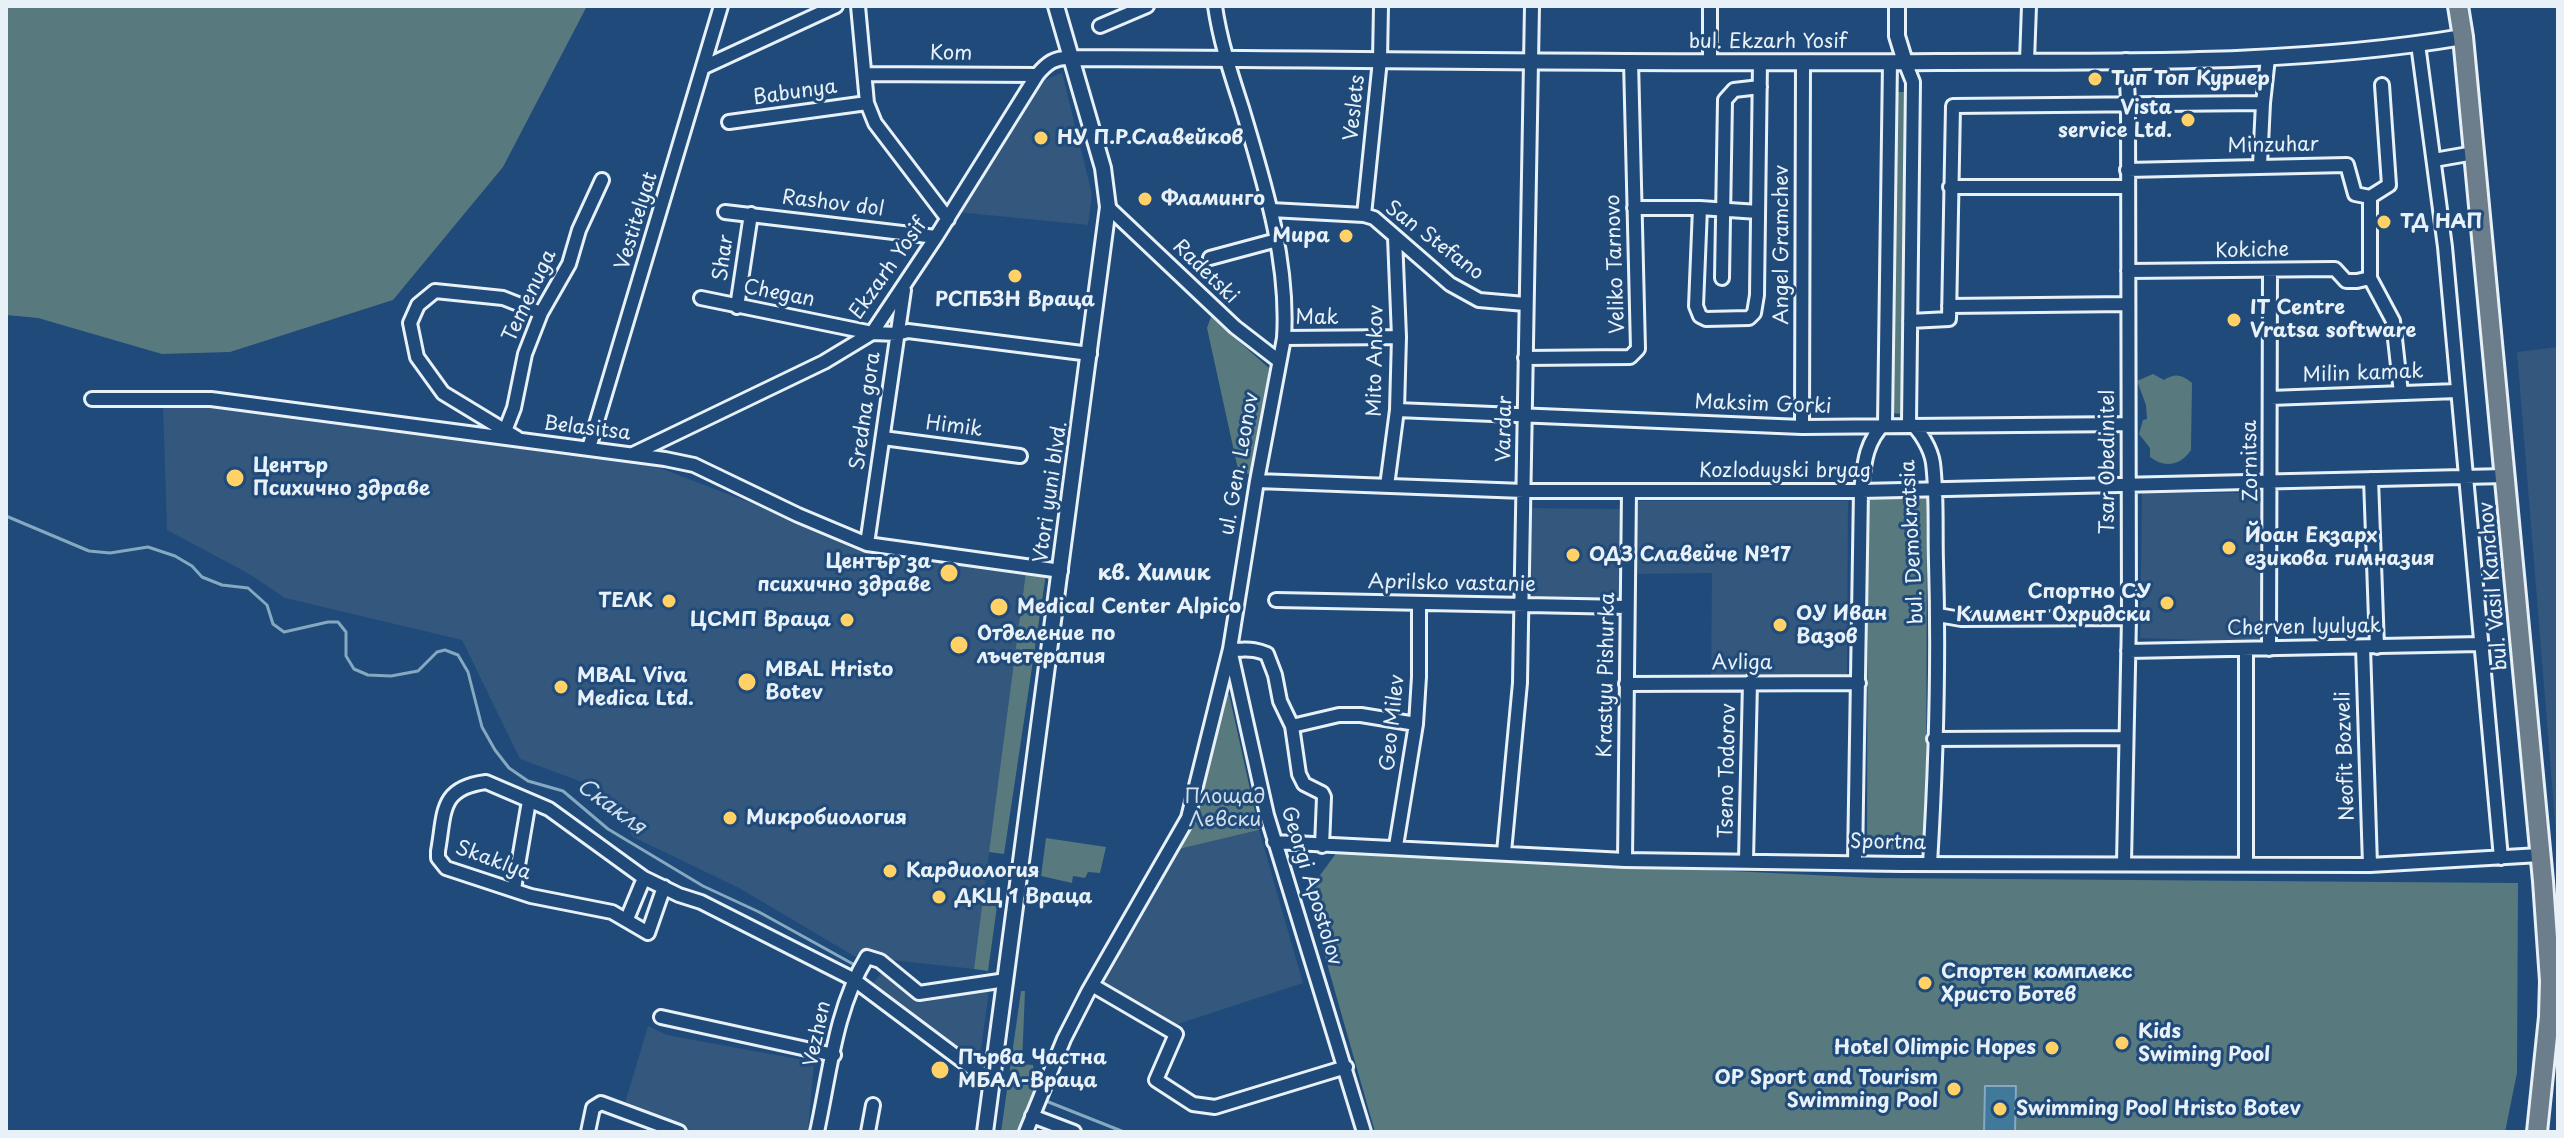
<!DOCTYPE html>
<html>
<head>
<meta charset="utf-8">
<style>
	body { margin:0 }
	#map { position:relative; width:2564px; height:1138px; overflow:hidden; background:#1f4a7a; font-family:"Playpen Sans",sans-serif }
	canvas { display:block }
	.frame { position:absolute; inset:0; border:8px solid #e8f1f8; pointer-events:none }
</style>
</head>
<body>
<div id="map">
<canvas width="2564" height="1138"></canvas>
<div class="frame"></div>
</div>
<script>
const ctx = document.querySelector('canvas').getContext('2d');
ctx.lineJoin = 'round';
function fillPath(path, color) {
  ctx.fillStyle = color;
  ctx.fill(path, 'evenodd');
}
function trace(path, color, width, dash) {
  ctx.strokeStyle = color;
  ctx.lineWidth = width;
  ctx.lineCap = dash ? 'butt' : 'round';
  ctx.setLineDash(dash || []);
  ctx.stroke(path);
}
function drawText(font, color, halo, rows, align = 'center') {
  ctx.font = font + ' "Playpen Sans",sans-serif';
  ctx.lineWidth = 6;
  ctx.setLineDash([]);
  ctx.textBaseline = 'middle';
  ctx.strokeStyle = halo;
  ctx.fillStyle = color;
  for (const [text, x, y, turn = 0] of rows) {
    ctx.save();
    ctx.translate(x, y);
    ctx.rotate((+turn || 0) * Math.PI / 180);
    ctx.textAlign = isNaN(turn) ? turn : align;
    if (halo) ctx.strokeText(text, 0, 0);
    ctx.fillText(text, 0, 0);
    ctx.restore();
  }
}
fillPath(new Path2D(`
	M1062,73L1092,194L1088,225L957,212L1039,82Z
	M2558,347V846L2557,847L2517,352Z
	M213,406L660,468L863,546L1026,571L974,969L854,956L739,888L633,837L598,788L520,759L462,640L285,598L251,575L167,530L163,407Z
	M2142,493H2260L2264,642L2140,638Z
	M1638,501H1848L1847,677H1711L1712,573L1632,574Z
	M1527,508L1620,509L1619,602L1526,601Z
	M1259,830L1303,983L1175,1025L1102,984L1179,849Z
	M881,973L910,997L925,1002L975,989L989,991L979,1064L957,1053L872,985Z
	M648,1026L667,1035L814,1062L808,1132H695L625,1103Z`), '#33577d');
fillPath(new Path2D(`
	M6,6H587L503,167L393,300L230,352L162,354L38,318L6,315Z
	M1895,92H1908L1903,414L1890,413Z
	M1211,317L1269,368L1253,474H1239L1207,328Z
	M2153,374L2164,380C2174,373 2182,374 2192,383L2191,450C2181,465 2165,469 2150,457V448L2139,434L2143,420L2147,419L2146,405L2137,381Z
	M1868,497L1927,498L1926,850L1867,849Z
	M1026,571L1046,574L1004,854L989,852Z
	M1222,694H1229L1259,830L1179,849L1194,822Z
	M1046,838L1106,847L1100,873L1088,872L1085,878L1073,876L1072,883L1041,876Z
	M1337,852L1876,878L2518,883L2517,1073L2505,1132H1375L1307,893Z
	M984,890L999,892L988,971L974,969Z
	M1021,991H1025L1022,1064L1033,1065L1038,1094L1022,1132H1001Z`), '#58797e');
const water = new Path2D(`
	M1985,1086H2016L2015,1132H1984Z`);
fillPath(water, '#41799b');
trace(water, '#84a9c0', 2);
trace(new Path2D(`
	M6,516L89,551L110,553L148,547L175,556L192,566L202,577L222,585L248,588L267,605L273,624L284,632L328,622H338L346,632V656L354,669L368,675L391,676L418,671L437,652L445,650L458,655L468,672L482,727L495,750L509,768L528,781L563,791L608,829L703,886L759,912L853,964
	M1046,1101L1124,1132`), '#84a9c0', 3);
const minor = new Path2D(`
	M858,6L867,103L875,123L948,219
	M1710,6V61
	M1100,26L1147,6
	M2418,44L2445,247L2501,858
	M2027,61L2029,6
	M1905,62L1913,82L1909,422C1920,430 1931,449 1933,463C1937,495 1935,530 1936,562C1939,662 1936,764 1930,864
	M704,67L836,6
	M865,74L1037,75
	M2263,103L2268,58
	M729,122L867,103
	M2434,160L2474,153
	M2127,170L2347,165L2355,194L2370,197L2389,185L2382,85
	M1950,187H2127
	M2370,197V278L2393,321L2401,393
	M1108,207L1235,327L1279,361
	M1634,208H1700
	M1271,210L1364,215L1374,218L1450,284L1479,300L1525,304
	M725,212L936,237
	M1758,212L1700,208L1696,306L1700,316L1706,319L1749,318L1754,313L1757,295L1760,62
	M1364,215L1380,60L1381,6
	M1210,258L1277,240
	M2128,271L2335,269L2346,281H2357L2370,278
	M1722,278L1725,100L1734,90L1760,87
	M701,298L872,333L897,334L908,331L1090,354
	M1949,306L2128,304
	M737,307L751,214
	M1910,321L1949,319L1953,106L2263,103L2260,165
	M1284,338L1399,337
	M1525,358L1630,357L1638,349L1631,61
	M2270,398L2457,391
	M92,399H211L665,459L694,465L798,515L867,544L1061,571
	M1397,410L1802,427L2128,424
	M1802,427L1803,62
	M505,431L514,408L525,354L541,313L569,264L579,230L602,180
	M517,438L443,393L417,357L410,323L418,305L435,291L503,298L541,313
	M883,438L1020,456
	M589,448L721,6
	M633,454L824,362L872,333L936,237L1037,75C1047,63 1055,57 1070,58
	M2371,479L2377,647
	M1257,481L1524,491H1861L2506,476
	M1387,486L1397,410L1399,337L1395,237
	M867,544L904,290
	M1276,600L1627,607
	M1938,615L1961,619L2129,618
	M2363,647L2370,865
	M2269,649L2270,272
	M2128,651L2481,644
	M1626,684L1859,683
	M1292,726L1339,715H1361L1416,724
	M1934,739L2126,738
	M1274,842L1625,860L1902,864L2370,865L2540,855
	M1322,846L1324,797L1322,793L1304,784L1299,774L1292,726L1280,701L1275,675L1267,654C1251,647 1246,651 1230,649L1267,815L1364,1132
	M1396,846L1416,724L1419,677V604
	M1504,852L1520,683L1532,6
	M1625,860L1629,491
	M1746,860L1750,682
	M1855,863L1861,491C1864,465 1865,442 1885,423L1890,62
	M2124,863L2129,618L2128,103L2126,60
	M2246,864V650
	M664,887L648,933L612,912L531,896L446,868L438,858V851C445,813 439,788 486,782L549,809L644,878L679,895L701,902L853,979L957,1057L976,1071L993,1077
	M514,889L529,801
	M627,919L644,878
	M1092,985L1176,1034L1156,1080L1193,1104L1215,1107L1346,1067
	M661,1017L834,1055
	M1032,1116L1074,1132
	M588,1132L593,1108L601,1103L679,1132
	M817,1132C830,1073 835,1009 867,957L880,961L919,993L1006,980
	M868,1132L873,1105
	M1026,1132L1064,1039L1088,992L1188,818L1230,649L1257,481L1284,338C1289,260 1264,182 1242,108C1231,74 1220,41 1215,6`);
const tertiary = new Path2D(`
	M1897,6V36L1905,62
	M1070,58C1360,59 1650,64 1939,62C2114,61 2290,66 2463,37
	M985,1132L1108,207L1103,168L1056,6`);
const primary = new Path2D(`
	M2458,6L2463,37L2543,881L2550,981L2549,1017L2537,1132`);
trace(minor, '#e8f1f8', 18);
trace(tertiary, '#e8f1f8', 20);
trace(primary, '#e8f1f8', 24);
trace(minor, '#1f4a7a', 12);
trace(tertiary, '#1f4a7a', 14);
trace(primary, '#6c7d8b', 18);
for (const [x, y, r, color] of [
	[2095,79,8,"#ffd166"],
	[2188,120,8,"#ffd166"],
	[1041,138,8,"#ffd166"],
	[1145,199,8,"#ffd166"],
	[2384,222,8,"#ffd166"],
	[1346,236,8,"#ffd166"],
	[1015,276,8,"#ffd166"],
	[2234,320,8,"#ffd166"],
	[235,478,10,"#ffd166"],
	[2229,548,8,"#ffd166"],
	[1573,555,8,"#ffd166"],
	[949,573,10,"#ffd166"],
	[669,601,8,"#ffd166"],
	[2167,603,8,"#ffd166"],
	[999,607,10,"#ffd166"],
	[847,620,8,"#ffd166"],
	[1780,625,8,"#ffd166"],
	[959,645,10,"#ffd166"],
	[747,682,10,"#ffd166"],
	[561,687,8,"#ffd166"],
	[730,818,8,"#ffd166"],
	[890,871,8,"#ffd166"],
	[939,897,8,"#ffd166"],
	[1925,983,8,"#ffd166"],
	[2122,1043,8,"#ffd166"],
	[2052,1048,8,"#ffd166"],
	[940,1070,10,"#ffd166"],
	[1954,1089,8,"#ffd166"],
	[2000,1109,8,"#ffd166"]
]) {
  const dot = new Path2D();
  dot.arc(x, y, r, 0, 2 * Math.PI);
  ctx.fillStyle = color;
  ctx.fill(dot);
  trace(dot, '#1f4a7a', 3);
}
drawText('20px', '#e8f1f8', '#1f4a7a', [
	["bul. Ekzarh Yosif",1768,42],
	["Kom",951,54,1],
	["Babunya",795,93,-8],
	["Veslets",1355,108,-84],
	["Minzuhar",2273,146,-1],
	["Rashov dol",833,204,7],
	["Vestitelyat",637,221,-73],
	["San Stefano",1434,241,37],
	["Angel Gramchev",1782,245,-90],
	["Kokiche",2252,251,-1],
	["Shar",724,258,-82],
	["Veliko Tarnovo",1616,264,-92],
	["Ekzarh Yosif",889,269,-55],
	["Radetski",1205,272,44],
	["Chegan",779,294,11],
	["Temenuga",530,296,-65],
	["Mak",1317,318],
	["Mito Ankov",1376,361,-89],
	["Milin kamak",2363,374,-2],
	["Maksim Gorki",1763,405,2],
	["Sredna gora",866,411,-82],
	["Himik",954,427,7],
	["Belasitsa",587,429,7],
	["Vardar",1505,429,-89],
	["Zornitsa",2251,461,-91],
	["Tsar Obedinitel",2108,462,-90],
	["ul. Gen. Leonov",1240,464,-80],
	["Kozloduyski bryag",1785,471],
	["Vtori yuni blvd.",1051,492,-82],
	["bul. Demokratsia",1913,542,-93],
	["Aprilsko vastanie",1452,584,1],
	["bul. Vasil Kanchov",2494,586,-95],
	["Cherven lyulyak",2304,628,-1],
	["Avliga",1742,663],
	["Krastyu Pishurka",1607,675,-89],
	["Geo Milev",1393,723,-84],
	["Neofit Bozveli",2346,756,-92],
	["Tseno Todorov",1728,771,-89],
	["Sportna",1888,843,1],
	["Skaklya",493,861,20],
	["Georgi Apostolov",1311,886,73],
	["Vezhen",818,1034,-78]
]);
drawText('bold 20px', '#e8f1f8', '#1f4a7a', [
	["Тип Топ Куриер",2111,79],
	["Vista",2172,108,"right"],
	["service Ltd.",2172,131,"right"],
	["НУ П.Р.Славейков",1057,138],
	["Фламинго",1161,199],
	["ТД НАП",2400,222],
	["Мира",1330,236,"right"],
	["РСПБЗН Враца",1015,300,"center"],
	["IT Centre",2250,308],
	["Vratsa software",2250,331],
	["Център",253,466],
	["Психично здраве",253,489],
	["Йоан Екзарх",2245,536],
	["езикова гимназия",2245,559],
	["ОДЗ Славейче №17",1589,555],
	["Център за",931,562,"right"],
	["психично здраве",931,585,"right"],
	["Спортно СУ",2151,592,"right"],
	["Климент Охридски",2151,615,"right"],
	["ТЕЛК",653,601,"right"],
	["Medical Center Alpico",1017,607],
	["ОУ Иван",1796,614],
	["Вазов",1796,637],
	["ЦСМП Враца",831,620,"right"],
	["Отделение по",977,634],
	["лъчетерапия",977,657],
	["MBAL Hristo",765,670],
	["Botev",765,693],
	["MBAL Viva",577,676],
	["Medica Ltd.",577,699],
	["Микробиология",746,818],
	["Кардиология",906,871],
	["ДКЦ 1 Враца",955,897],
	["Спортен комплекс",1941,972],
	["Христо Ботев",1941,995],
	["Kids",2138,1032],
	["Swiming Pool",2138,1055],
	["Hotel Olimpic Hopes",2036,1048,"right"],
	["Първа Частна",958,1058],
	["МБАЛ-Враца",958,1081],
	["OP Sport and Tourism",1938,1078,"right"],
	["Swimming Pool",1938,1101,"right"],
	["Swimming Pool Hristo Botev",2016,1109]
], 'left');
drawText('20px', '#d2dfe6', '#1f4a7a', [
	["Площад",1225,797],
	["Левски",1225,820]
]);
drawText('bold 22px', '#e8f1f8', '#1f4a7a', [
	["кв. Химик",1154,574]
]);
drawText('italic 22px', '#cfdfea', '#1f4a7a', [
	["Скакля",611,807,36]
]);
</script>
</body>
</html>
